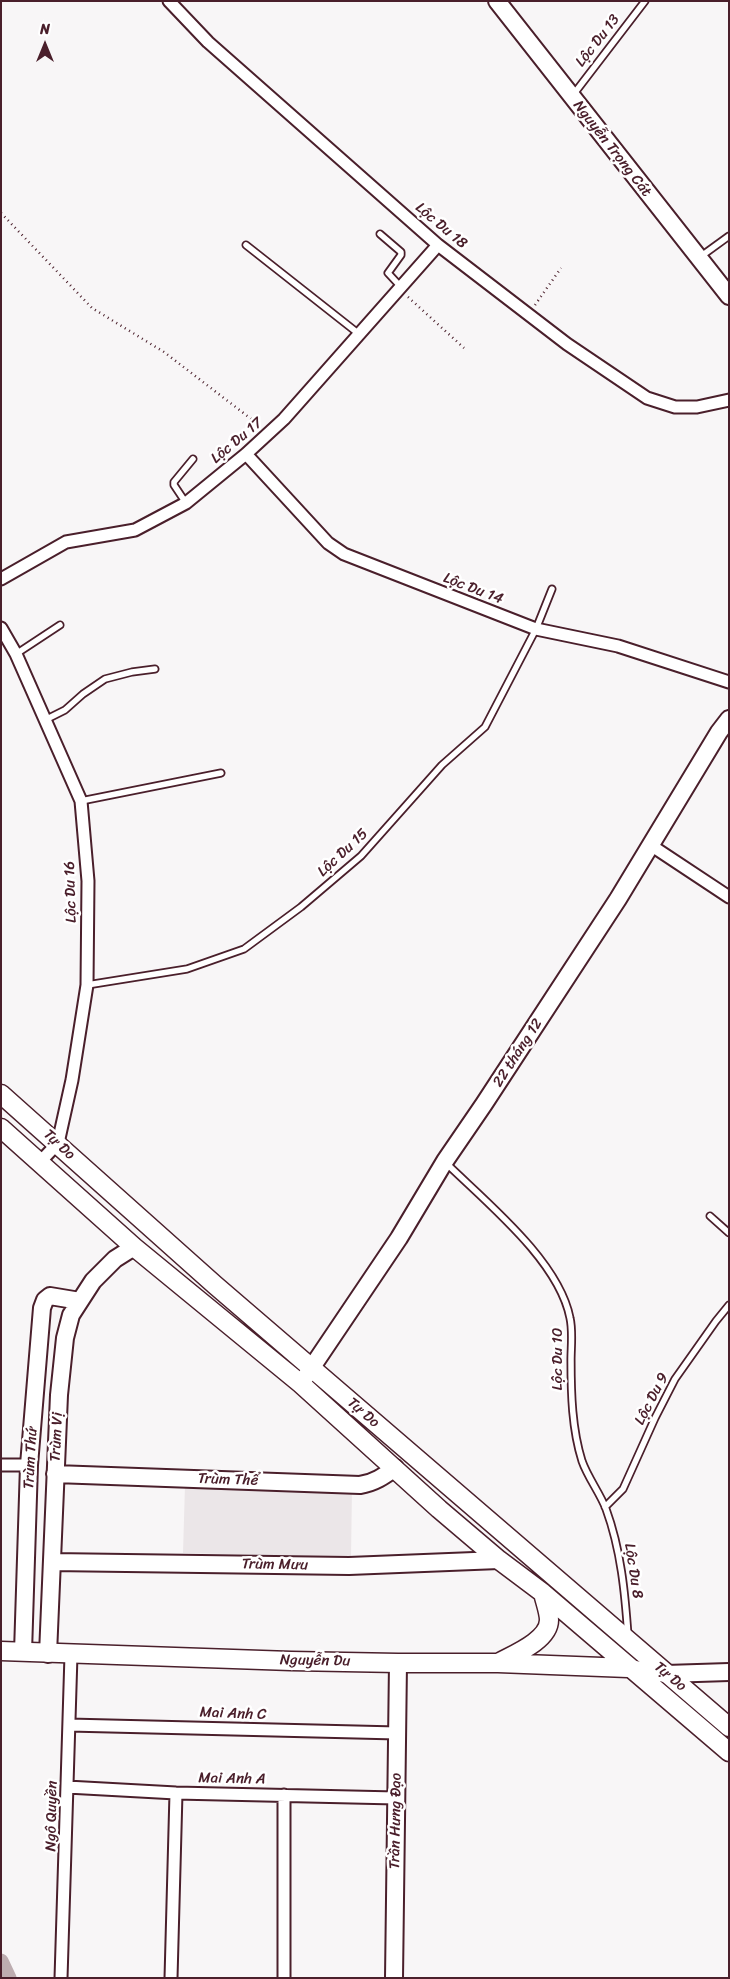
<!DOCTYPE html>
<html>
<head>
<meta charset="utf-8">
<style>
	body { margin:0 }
	#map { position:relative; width:730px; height:1979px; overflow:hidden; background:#f8f6f7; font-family:Sriracha,sans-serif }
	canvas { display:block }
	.frame { position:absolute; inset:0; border:2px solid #4a1f2b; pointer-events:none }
	.north { position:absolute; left:20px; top:20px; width:50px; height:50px; -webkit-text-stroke:4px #fff; paint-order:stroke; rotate:0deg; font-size:14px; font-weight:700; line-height:20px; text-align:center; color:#4a1f2b }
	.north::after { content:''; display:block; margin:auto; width:18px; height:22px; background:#4a1f2b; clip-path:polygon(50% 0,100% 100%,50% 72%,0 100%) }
</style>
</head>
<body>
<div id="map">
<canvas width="730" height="1979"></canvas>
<div class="frame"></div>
<div class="north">N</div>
</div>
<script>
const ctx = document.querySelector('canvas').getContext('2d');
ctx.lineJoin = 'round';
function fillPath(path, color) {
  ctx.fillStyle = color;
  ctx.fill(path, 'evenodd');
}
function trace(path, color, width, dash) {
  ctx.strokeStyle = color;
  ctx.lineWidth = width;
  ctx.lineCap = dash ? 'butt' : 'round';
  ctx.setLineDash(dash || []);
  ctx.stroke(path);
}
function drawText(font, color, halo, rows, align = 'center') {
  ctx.font = font + ' Sriracha,sans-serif';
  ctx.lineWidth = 5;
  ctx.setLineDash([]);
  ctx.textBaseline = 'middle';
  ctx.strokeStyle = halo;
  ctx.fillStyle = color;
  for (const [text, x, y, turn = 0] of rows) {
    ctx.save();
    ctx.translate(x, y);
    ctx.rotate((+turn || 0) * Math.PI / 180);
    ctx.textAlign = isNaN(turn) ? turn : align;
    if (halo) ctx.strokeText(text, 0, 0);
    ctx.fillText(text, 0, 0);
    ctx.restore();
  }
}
fillPath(new Path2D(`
	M185,1485L352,1489L351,1557L183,1553Z`), '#ebe6e8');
trace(new Path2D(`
	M1,1961L9,1978`), '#bdadb0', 15);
const lane = new Path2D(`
	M573,95L645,1
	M380,234L401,252V255L388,273L401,287
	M246,245L359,334
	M700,257L729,236
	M186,503L174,485V482L193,459
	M16,654L60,625
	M45,720L65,710L83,694L105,679L132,672L155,669
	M81,801L221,773
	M87,985L187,969L244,949L301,907L361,856L442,765L485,727L536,629L552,589
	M446,1163C487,1203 559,1261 570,1318C573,1331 571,1347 571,1360C571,1394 572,1429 582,1461C588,1478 600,1493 606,1509C621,1550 625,1593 628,1636
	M710,1216L729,1233
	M605,1507L623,1489L655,1418L675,1379L716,1321L729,1305`);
const street = new Path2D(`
	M169,1L208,42L438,245L567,344L647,398L675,407H697L729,400
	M246,454L328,543L344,554L536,629L618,646L729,682
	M1,579L66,542L135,530L186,503L246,454L284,419L438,245
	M1,628L16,654L81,801L88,881L87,985L72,1080L58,1143L39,1163
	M652,846L729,897
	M1,1465H29
	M69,1725L397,1733
	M67,1787L176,1793L396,1798
	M284,1795V1978
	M61,1978L71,1655
	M171,1978L176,1793`);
const secondary = new Path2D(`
	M497,1L729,296
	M304,1379L399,1238L445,1161L484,1104L618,899L719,732L729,719
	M55,1474L360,1485C374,1483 384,1476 395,1468
	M52,1562L349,1566L499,1560
	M23,1652L29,1465L42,1308L45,1300L50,1296L80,1301
	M48,1654L59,1395L65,1338L71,1315L93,1281L115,1259L134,1247
	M628,1668L666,1674L729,1672
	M394,1978L398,1663`);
const primary = new Path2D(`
	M1,1094L215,1285L729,1727
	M1,1128L134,1247L301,1384L439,1509L499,1560L543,1593L729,1752
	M1,1651L291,1661L398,1663H498L628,1668
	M500,1662C515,1654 549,1640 549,1620C549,1612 545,1602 543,1593`);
trace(lane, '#4a1f2b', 9);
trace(street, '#4a1f2b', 15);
trace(secondary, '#4a1f2b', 20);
trace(primary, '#4a1f2b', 21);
trace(new Path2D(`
	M1,213L92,308L164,352L259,425
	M408,297L464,348
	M535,305L561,268`), '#4a1f2b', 2.5, [1, 4]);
trace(lane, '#fff', 5.5);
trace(street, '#fff', 11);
trace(secondary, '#fff', 16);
trace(primary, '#fff', 18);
drawText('15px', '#4a1f2b', '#fff', [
	["Lộc Du 13",598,41,-52],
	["Nguyễn Trọng Cát",612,149,52],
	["Lộc Du 18",441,226,40],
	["Lộc Du 17",237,441,-40],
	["Lộc Du 14",473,589,21],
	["Lộc Du 15",343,853,-43],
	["Lộc Du 16",71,892,-92],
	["22 tháng 12",518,1053,-57],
	["Tự Do",59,1145,43],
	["Lộc Du 10",558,1359,-90],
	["Lộc Du 9",652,1399,-63],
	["Tự Do",363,1413,41],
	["Trùm Vị",57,1437,-87],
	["Trùm Thứ",31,1458,-87],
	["Trùm Thể",228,1480,2],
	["Trùm Mưu",275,1565,1],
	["Lộc Du 8",633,1571,81],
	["Nguyễn Du",315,1661,1],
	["Tự Do",670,1677,40],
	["Mai Anh C",233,1714,2],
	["Mai Anh A",232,1779,1],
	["Ngô Quyền",52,1816,-89],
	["Trần Hưng Đạo",396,1821,-89]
]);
</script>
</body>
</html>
